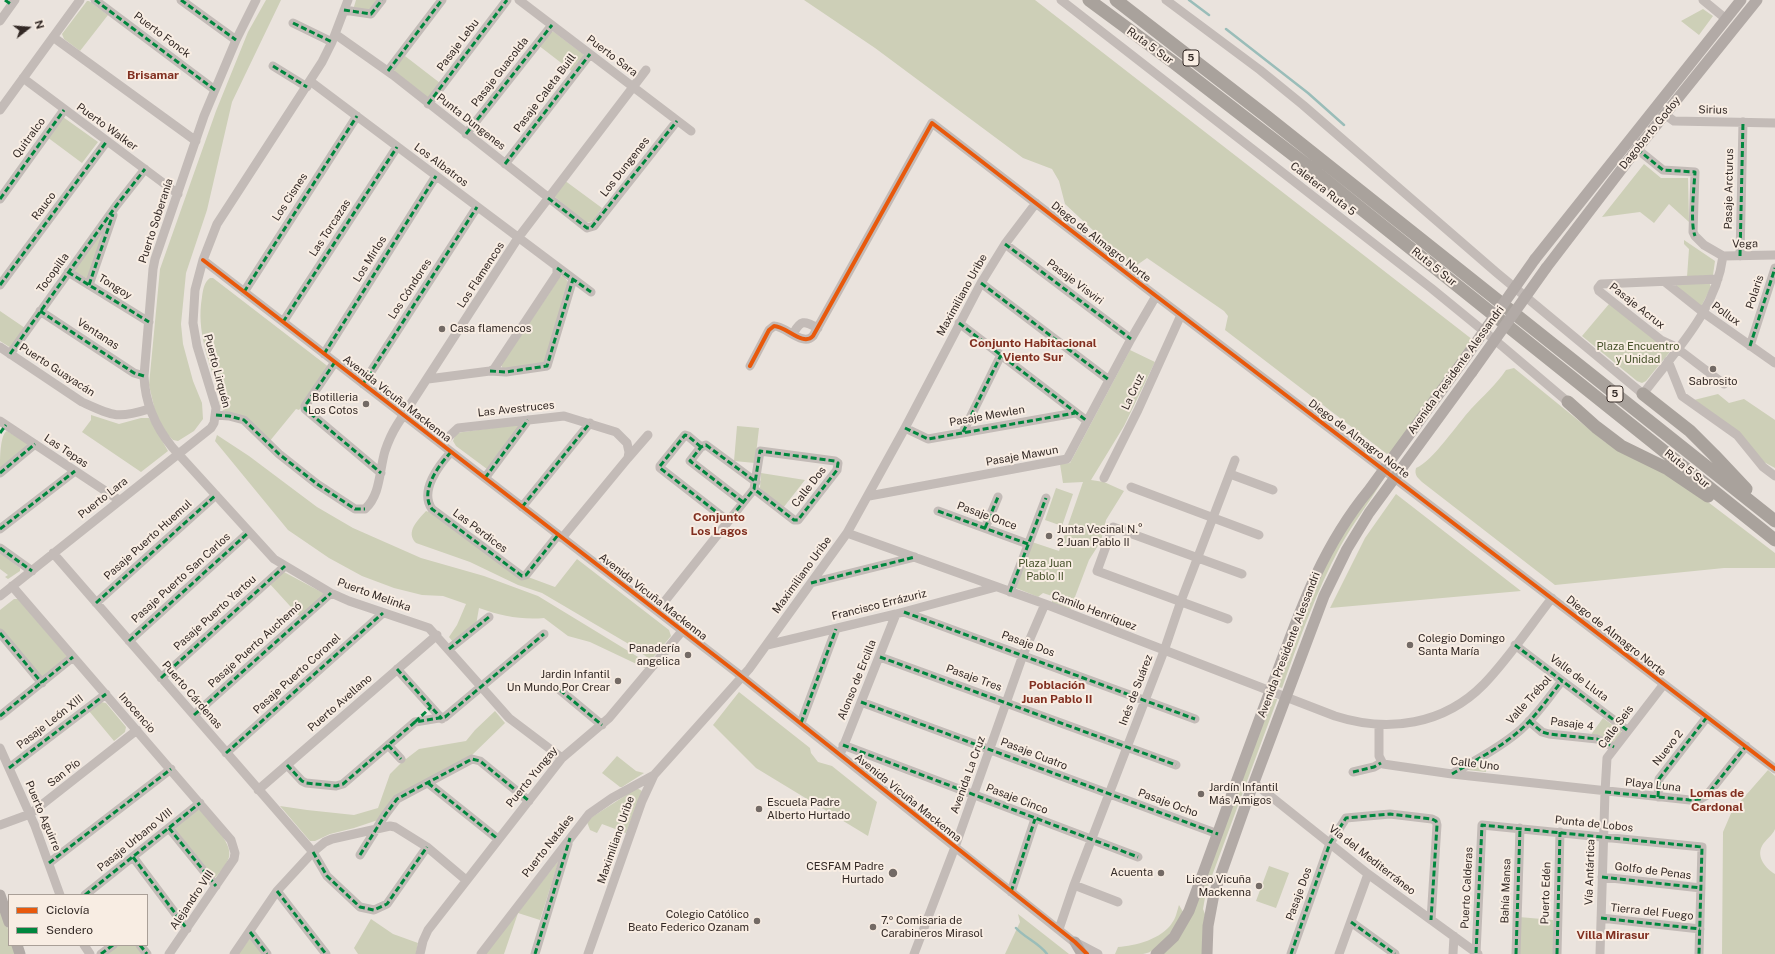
<!DOCTYPE html>
<html>
<head>
<meta charset="utf-8">
<style>
	body { margin:0 }
	#map { position:relative; width:1775px; height:954px; overflow:hidden; background:#eae3dd; font-family:"Public Sans",sans-serif }
	canvas { display:block }
	.legend { position:absolute; left:8px; top:894px; width:140px; height:52px; box-sizing:border-box; background:#f8ede3; border:1px solid #a99f97; margin:0; padding:5px 7px; list-style:none; font-size:12px; color:#332925 }
	.legend li { display:flex; align-items:center; gap:8px; height:20px }
	.legend b { width:20px; border:1px solid #a99f97 }
	.north { position:absolute; left:8px; top:8px; width:40px; height:40px; -webkit-text-stroke:3px #f8ede3; paint-order:stroke; rotate:73deg; font-size:11px; font-weight:700; line-height:16px; text-align:center; color:#332925 }
	.north::after { content:''; display:block; margin:auto; width:14px; height:18px; background:#332925; clip-path:polygon(50% 0,100% 100%,50% 72%,0 100%) }
</style>
</head>
<body>
<div id="map">
<canvas width="1775" height="954"></canvas>
<ul class="legend">
<li><b style="height:5px;background:#e8590c"></b>Ciclovía</li>
<li><b style="height:5px;background:#00873e"></b>Sendero</li>
</ul>
<div class="north">N</div>
</div>
<script>
const ctx = document.querySelector('canvas').getContext('2d');
ctx.lineJoin = 'round';
function fillPath(path, color) {
  ctx.fillStyle = color;
  ctx.fill(path, 'evenodd');
}
function trace(path, color, width, dash) {
  ctx.strokeStyle = color;
  ctx.lineWidth = width;
  ctx.lineCap = dash ? 'butt' : 'round';
  ctx.setLineDash(dash || []);
  ctx.stroke(path);
}
function drawText(font, color, halo, rows, align = 'center') {
  ctx.font = font + ' "Public Sans",sans-serif';
  ctx.lineWidth = 4;
  ctx.setLineDash([]);
  ctx.textBaseline = 'middle';
  ctx.strokeStyle = halo;
  ctx.fillStyle = color;
  for (const [text, x, y, turn = 0] of rows) {
    ctx.save();
    ctx.translate(x, y);
    ctx.rotate((+turn || 0) * Math.PI / 180);
    ctx.textAlign = isNaN(turn) ? turn : align;
    if (halo) ctx.strokeText(text, 0, 0);
    ctx.fillText(text, 0, 0);
    ctx.restore();
  }
}
fillPath(new Path2D(`
	M266,0H281L232,102L207,210L186,273L181,324L183,344L193,381L202,403L203,419L194,431L178,441L173,440L168,435L159,421L155,411L149,385L160,269L216,111L248,32Z
	M356,0H379L372,9L353,10Z
	M804,0H1035L1473,340L1390,453L1387,454L1225,330L1228,316L1224,311L1147,258L1137,265L1126,261L1065,204L1059,181L1052,169L1023,158L875,48Z
	M87,1H89L108,15L80,51L64,39L62,34Z
	M1703,9L1713,16L1699,35L1681,21Z
	M551,32H554L583,54V57L573,72L538,45Z
	M405,56L440,83L428,98L393,70Z
	M63,117L98,142L82,163L47,137Z
	M1644,164L1661,178H1688L1689,222L1669,204L1654,223L1640,212L1602,217Z
	M564,180L602,208L593,221L586,223L554,196Z
	M109,221L88,279L75,272V269Z
	M1684,240L1715,261L1713,275L1687,277L1689,249L1684,244Z
	M563,275L568,282L546,361L540,365L503,369L501,365L560,277Z
	M210,278H213L330,368L299,410L296,409L269,442L222,410C219,405 220,398 218,392C209,360 196,332 202,297C203,290 204,282 210,278Z
	M1709,282L1711,287L1702,305L1700,306L1676,286L1677,284Z
	M1609,304L1673,348L1646,381L1642,383L1637,381L1582,336Z
	M0,311L25,328L11,348L0,341Z
	M1130,350L1155,362L1124,426L1091,480L1104,482L1124,491L1106,520L1101,541L1089,560L1070,610L1052,603V596L1043,593L1038,597L1016,588L1032,542L1059,551L1083,482L1063,483L1060,464L1070,463Z
	M1514,368L1605,442L1652,466L1704,499L1775,553V568H1724L1555,585L1422,482C1418,478 1414,475 1416,468C1432,462 1458,423 1471,409C1483,396 1496,385 1506,370Z
	M1718,394L1729,403L1744,399L1775,420V468L1762,461L1694,400Z
	M91,415L119,424L141,418H149L168,451L141,472L82,432L91,420Z
	M521,424L487,469L456,446L453,441L456,433Z
	M737,426L759,428L755,463L734,461Z
	M7,431L27,443L28,446L0,469C0,459 0,434 7,431Z
	M217,435L249,456L317,507L353,528L421,558L484,576L538,596L648,663L645,668L590,642L568,636L544,618C522,620 501,616 479,608L476,625L453,642L449,637L457,625L466,604L443,596L422,595L394,588L362,576L329,558L288,530L215,441Z
	M761,473L805,480L783,508L760,488Z
	M1384,478C1370,502 1353,523 1340,547C1316,592 1299,640 1282,688L1279,687L1278,684C1299,626 1319,568 1353,516C1362,503 1374,491 1384,478Z
	M1056,488L1073,494L1062,526L1045,520Z
	M1396,494L1521,591L1330,608L1365,538Z
	M426,511L434,514L528,577L555,587L577,559L669,630L671,636L651,660L627,643L542,593L518,585L470,562L416,543C405,532 418,520 426,511Z
	M0,552L20,568V571L8,579L5,577L8,575L0,569Z
	M284,572L325,594L300,617L269,583Z
	M14,599H18L67,656V658L42,679L0,629V610Z
	M739,692L810,748L811,753L818,762L832,766L877,802L868,836L756,768L713,725Z
	M1273,699H1277V700L1206,892L1203,909L1205,914L1203,954H1163L1169,949Z
	M101,702L106,703L126,727L125,732L114,741L89,711Z
	M495,711L505,723L470,757L404,792L378,820L354,828L330,834L315,841H310L280,806L307,810L354,815L378,808L390,774L401,763L403,757L406,759L419,749L466,741L475,730Z
	M1603,718L1622,732L1615,743L1590,736Z
	M617,756L636,771L644,773L622,787H620L602,773Z
	M1486,759V772L1467,770Z
	M1768,770L1775,776C1775,786 1775,821 1775,829C1773,835 1765,840 1762,846C1756,857 1766,869 1775,874V954H1722L1723,832L1732,811Z
	M637,788L642,791L626,833L602,824L597,833L590,830L587,822L589,819Z
	M197,810H200C209,821 233,842 229,857C227,864 220,872 215,878L175,829L177,825Z
	M559,860L540,920L518,913L504,954H485Z
	M1269,866L1289,873L1276,908L1256,901Z
	M1179,905L1183,912C1176,926 1160,952 1143,954C1134,954 1124,954 1115,954L1118,947C1135,946 1162,939 1172,923C1176,918 1177,911 1179,905Z
	M0,906L9,932V945H13L16,954H0Z
	M1018,914L1069,954H1070H1005L1020,922Z
	M1519,917L1553,920V954H1518Z
	M371,919L393,934L418,943L416,954H358L354,948Z
	M250,938L263,954H238Z
	M116,945H137L144,954H105Z`), '#cdcfb7');
trace(new Path2D(`
	M1189,0L1209,15
	M1226,29L1308,93L1344,125
	M1016,928C1025,938 1039,943 1047,954`), '#9abdb9', 2.5);
trace(new Path2D(`
	M95,0L215,90
	M181,0L236,40
	M256,0L236,40L204,116L155,259L153,269L144,376C145,404 155,426 172,447L274,559L331,593L349,601L429,628L509,718L562,758
	M519,0L691,131
	M1061,0L1431,288L1502,346L1568,402
	M1166,0L1260,70L1303,105L1497,273L1643,394C1675,351 1716,311 1723,256
	M1703,0L1726,19
	M344,10L371,14L382,0
	M0,21L15,0
	M293,23L332,42
	M335,34L393,75L587,228L594,226L677,121
	M53,37L196,141
	M273,66L307,87
	M388,71L442,0
	M23,78L178,194
	M310,81L591,292
	M428,104L507,0
	M1656,108L1674,121L1775,123
	M0,110L80,0
	M466,134L552,25
	M1637,149L1663,170L1695,172L1693,232L1695,236L1704,245L1723,256L1775,255
	M505,164L590,54
	M0,199L64,110
	M1005,244L1131,339
	M1740,256L1743,122
	M203,260L736,672L1079,946
	M68,272L149,322
	M1718,279L1601,284L1598,288L1599,291L1661,340L1674,346L1724,384
	M1665,282L1704,313L1775,363
	M981,283L1109,380
	M0,285L107,141
	M89,285L113,215
	M244,292L357,116
	M40,311L134,373L144,376
	M283,322L397,147
	M959,323L1087,421
	M793,334C801,319 804,321 818,328
	M1750,346L1775,268
	M0,347L82,402C113,416 117,419 149,409
	M10,354L116,206L145,169
	M324,354L436,176
	M1668,361L1682,396L1737,435L1763,467L1775,476
	M335,362L305,406V409L381,473
	M750,366L769,330L774,326C786,326 803,347 813,336L932,123L1143,286L1775,769
	M490,371L506,372L547,366L573,279
	M428,379L490,371L494,369L557,274V268
	M363,384L477,207
	M216,415L229,416L244,420L279,454L317,484L355,509H365C381,494 379,471 385,451C388,442 392,433 397,425L518,238L646,70
	M0,421L119,500
	M905,428L928,439L1075,413
	M963,432L1001,355
	M441,444L458,428L564,416L616,432L627,443L629,452L628,458L562,538
	M701,447L688,436L685,435L660,466V468L728,521
	M451,452C439,465 419,491 432,509L522,576L526,575L558,535
	M628,458L648,435
	M0,473L35,444
	M1230,474L1273,490
	M485,478L528,420
	M1104,478L1138,410L1181,315
	M1131,487L1259,535
	M869,496L1067,459L1131,339L1156,296
	M743,502L690,461L701,447L706,445L756,482
	M522,507L590,423
	M938,511L1028,544
	M985,528L998,497
	M0,529L75,471
	M847,533L1045,604L1335,716C1388,733 1444,725 1484,684C1509,658 1530,626 1552,598
	M0,548L32,571
	M53,553L313,852L327,876L360,907L374,910L387,904L427,847
	M811,583L915,557
	M12,586L231,840L235,853L234,859L169,954
	M1010,592L1046,498
	M0,596L211,428L214,423L216,408L197,346L193,323L195,290L203,260L217,224L322,62L332,42L348,0
	M96,603L216,495
	M657,611L754,489L760,451L835,461L838,463L837,470L798,520H794L754,489
	M904,612L1195,719
	M1228,619L1097,571L1113,527L1242,574
	M0,633L42,683
	M129,641L248,533
	M767,645L896,614L996,587
	M1515,645L1627,730
	M449,649L489,617
	M880,657L1176,765
	M397,669L442,719
	M161,678L285,566
	M560,690L602,725
	M861,702L1218,834
	M194,715L331,593
	M0,716L73,657
	M1529,721L1542,732L1549,734L1597,739L1614,747
	M801,723L836,629
	M1379,725V756L1383,764L1452,774L1690,800L1700,799L1707,795L1746,746
	M388,745L401,759
	M843,745L1138,857
	M0,748L35,826L60,895
	M842,750L896,614
	M226,753L383,613
	M287,765L302,781L306,783L336,786L343,784L415,722L445,717L544,634
	M9,768L106,694
	M1353,772L1374,767L1381,763
	M1452,774C1474,761 1498,749 1518,732C1535,718 1548,698 1562,681
	M428,783L498,839
	M1254,783L1368,874L1478,954
	M258,790L437,635
	M1658,797L1659,779L1707,717
	M0,825L30,814L137,730
	M169,828L216,886
	M360,855L385,815L397,799L472,759L480,761L529,801
	M133,857L187,929
	M49,863L171,769
	M1602,877L1701,888
	M1074,885L1118,902
	M277,891L326,954
	M1011,892L1035,819
	M85,895L200,803
	M1601,918L1700,929
	M1351,922L1395,954
	M1059,929L1074,885L1164,651L1181,601L1235,460
	M250,932L267,954
	M1075,942L1098,954
	M84,945L90,954
	M140,945L147,954
	M1476,953L1482,825L1702,847L1699,954
	M101,954L113,945
	M234,954L277,891L313,852L325,842L332,839L390,826L395,827L427,847L466,880
	M420,954L423,941L428,930L562,758L609,718L683,630
	M481,954L589,814L612,798L654,775
	M535,954L568,844
	M588,954L642,801L654,775L749,669L847,533L905,428L981,283L1005,244L1036,203
	M914,954L955,847L1023,655L1045,604
	M1291,954L1330,843L1346,818L1390,814L1432,819L1436,821L1437,825L1431,920
	M1339,954L1368,874
	M1453,954L1454,936
	M1516,954L1520,828
	M1557,954L1560,832
	M1600,954L1605,792L1607,758L1664,684`), '#c3bbb7', 9);
trace(new Path2D(`
	M1535,259L1741,0
	M1546,268L1637,149L1757,0
	M0,895L9,922
	M1075,942L1082,954
	M17,945L20,954
	M1156,954L1174,937L1189,911C1218,834 1245,756 1275,678C1300,610 1322,547 1369,490L1463,361
	M1207,954L1208,926L1214,894L1247,801L1324,596L1347,549L1369,513L1472,372`), '#b2aaa6', 11);
trace(new Path2D(`
	M1089,0L1173,62L1309,167L1775,540
	M1116,0L1266,116L1775,521
	M1643,394L1690,431L1714,455L1746,489
	M1568,402L1596,427L1621,446L1668,469L1708,496`), '#a9a29c', 13);
trace(new Path2D(`
	M1463,361L1535,259
	M1472,372L1546,268`), '#b2aaa6', 11);
trace(new Path2D(`
	M5,0L12,5
	M95,0L215,90
	M181,0L236,40
	M344,10L371,14L382,0
	M293,23L332,42
	M273,66L307,87
	M388,71L442,0
	M428,104L507,0
	M466,134L552,25
	M1637,149L1663,170L1695,172C1694,188 1690,223 1695,236
	M505,164L590,54
	M548,198L587,228H591L677,121
	M0,199L64,110
	M1005,244L1131,339
	M1740,256L1743,122
	M557,268L591,292
	M68,272L149,322
	M981,283L1109,380
	M0,285L107,141
	M89,285L113,214
	M244,292L357,116
	M40,311L134,373L144,376
	M283,322L397,147
	M959,323L1087,421
	M1750,346L1775,268
	M10,354L116,206L145,169
	M324,354L436,176
	M335,362L305,406V409L381,473
	M490,371L506,372L547,366L573,279
	M363,384L477,207
	M216,415L229,416L244,420L279,454L317,484L355,509H365
	M905,428L928,439L1075,413
	M963,432L1001,355
	M0,433L6,425
	M701,447L688,436L685,435L660,466V468L728,521L754,489L760,451L835,461L838,463L837,470L798,520H794L754,489
	M451,452C439,465 419,491 432,509L522,576L526,575L558,535
	M0,473L35,444
	M485,478L528,420
	M743,502L690,461L701,447L706,445L756,482
	M522,507L590,423
	M938,511L1028,544
	M985,528L998,497
	M0,529L75,471
	M0,548L32,571
	M811,583L915,557
	M1010,592L1046,498
	M96,603L216,495
	M904,612L1195,719
	M0,633L42,683
	M129,641L248,533
	M1515,645L1627,730
	M449,649L489,617
	M880,657L1176,765
	M397,669L442,719
	M161,678L285,566
	M560,690L602,725
	M861,702L1218,834
	M194,715L331,593
	M0,716L73,657
	M1529,721L1542,732L1549,734L1597,739L1614,747
	M415,722L431,707
	M801,723L836,629
	M388,745L401,759
	M843,745L1138,857
	M226,753L383,613
	M287,765L302,781L306,783L336,786L343,784L415,722L445,717L544,634
	M9,768L106,694
	M1353,772L1374,767L1381,763
	M1452,774C1474,761 1498,749 1518,732C1535,718 1548,698 1562,681
	M428,783L498,839
	M1605,792L1690,800L1700,799L1707,795L1746,746
	M1658,797L1659,779L1707,717
	M169,828L216,886
	M313,852L327,876L360,907L374,910L387,904L427,847
	M360,855L385,815L397,799L472,759L480,761L529,801
	M133,857L187,929
	M49,863L171,769
	M1602,877L1701,888
	M277,891L326,954
	M1011,892L1035,819
	M85,895L200,803
	M1601,918L1700,929
	M1351,922L1395,954
	M250,932L267,954
	M140,945L147,954
	M1476,953L1482,825L1702,847L1699,954
	M101,954L113,945
	M535,954L570,838
	M1291,954L1330,843L1346,818L1390,814L1432,819L1436,821L1437,825L1431,920
	M1516,954L1520,828
	M1557,954L1560,832`), '#00873e', 3, [6, 3]);
trace(new Path2D(`
	M203,260L736,672L1075,942L1087,954
	M750,366L769,330L774,326C786,326 803,347 813,336L932,123L1143,286L1775,769`), '#e8590c', 4);
for (const [x, y, r, color] of [
	[442,329,4,"#736a65"],
	[1713,369,4,"#736a65"],
	[366,404,4,"#736a65"],
	[1049,536,4,"#736a65"],
	[1410,645,4,"#736a65"],
	[688,655,4,"#736a65"],
	[618,681,4,"#736a65"],
	[1201,794,4,"#736a65"],
	[759,809,4,"#736a65"],
	[893,873,5,"#736a65"],
	[1161,873,4,"#736a65"],
	[1259,886,4,"#736a65"],
	[757,921,4,"#736a65"],
	[873,927,4,"#736a65"]
]) {
  const dot = new Path2D();
  dot.arc(x, y, r, 0, 2 * Math.PI);
  ctx.fillStyle = color;
  ctx.fill(dot);
  trace(dot, '#f8ede3', 1.5);
}
for (const [x, y, w] of [
	[1191,58,16],
	[1615,394,16]
]) {
  const box = new Path2D();
  box.roundRect(x - w / 2, y - 8, w, 16, 3);
  ctx.fillStyle = '#f8ede3';
  ctx.fill(box);
  trace(box, '#332925', 1);
}
drawText('bold 10px', '#332925', null, [
	["5",1191,58],
	["5",1615,394]
]);
drawText('11px', '#332925', '#f8ede3', [
	["Puerto Fonck",162,35,37],
	["Pasaje Lebu",458,45,-53],
	["Ruta 5 Sur",1150,46,36],
	["Puerto Sara",612,56,37],
	["Pasaje Guacolda",500,72,-52],
	["Pasaje Caleta Buill",545,93,-53],
	["Sirius",1713,110,1],
	["Punta Dungenes",471,122,38],
	["Puerto Walker",107,127,36],
	["Dagoberto Godoy",1650,133,-51],
	["Quitralco",29,138,-54],
	["Los Albatros",441,165,37],
	["Los Dungenes",625,167,-52],
	["Caletera Ruta 5",1323,189,38],
	["Pasaje Arcturus",1729,189,-89],
	["Los Cisnes",290,197,-57],
	["Rauco",44,206,-53],
	["Puerto Soberanía",156,221,-72],
	["Las Torcazas",330,228,-57],
	["Diego de Almagro Norte",1101,242,38],
	["Vega",1745,244,-1],
	["Los Mirlos",370,259,-58],
	["Ruta 5 Sur",1434,267,39],
	["Tocopilla",53,273,-54],
	["Los Flamencos",481,275,-57],
	["Pasaje Visviri",1075,282,37],
	["Tongoy",115,287,32],
	["Los Cóndores",410,289,-57],
	["Polaris",1755,292,-72],
	["Maximiliano Uribe",962,295,-61],
	["Pasaje Acrux",1637,306,38],
	["Pollux",1726,314,36],
	["Ventanas",98,334,33],
	["Puerto Guayacán",57,370,33],
	["Avenida Presidente Alessandri",1456,370,-54],
	["Puerto Lirquén",217,371,75],
	["La Cruz",1133,392,-65],
	["Avenida Vicuña Mackenna",397,399,38],
	["Las Avestruces",516,409,-6],
	["Pasaje Mewlen",987,416,-10],
	["Diego de Almagro Norte",1359,439,37],
	["Las Tepas",66,451,34],
	["Pasaje Mawun",1022,456,-10],
	["Ruta 5 Sur",1687,469,39],
	["Calle Dos",809,487,-52],
	["Puerto Lara",103,498,-38],
	["Pasaje Once",987,516,20],
	["Las Perdices",480,531,37],
	["Pasaje Puerto Huemul",148,540,-42],
	["Maximiliano Uribe",802,575,-54],
	["Pasaje Puerto San Carlos",181,578,-42],
	["Puerto Melinka",374,595,20],
	["Avenida Vicuña Mackenna",653,597,38],
	["Francisco Errázuriz",879,605,-14],
	["Camilo Henríquez",1094,611,21],
	["Pasaje Puerto Yartou",215,613,-42],
	["Diego de Almagro Norte",1616,636,38],
	["Pasaje Dos",1028,644,20],
	["Pasaje Puerto Auchemó",255,645,-42],
	["Avenida Presidente Alessandri",1289,645,-69],
	["Pasaje Puerto Coronel",297,674,-42],
	["Pasaje Tres",974,678,20],
	["Valle de Lluta",1579,678,37],
	["Alonso de Ercilla",857,680,-68],
	["Inés de Suárez",1136,690,-69],
	["Puerto Cárdenas",192,695,49],
	["Valle Trébol",1529,700,-48],
	["Puerto Avellano",340,703,-41],
	["Inocencio",137,713,49],
	["Pasaje León XIII",50,722,-38],
	["Pasaje 4",1572,724,7],
	["Calle Seis",1616,727,-53],
	["Nuevo 2",1668,748,-52],
	["Pasaje Cuatro",1034,754,21],
	["Calle Uno",1475,764,7],
	["San Pío",64,773,-38],
	["Avenida La Cruz",968,775,-70],
	["Puerto Yungay",532,777,-51],
	["Playa Luna",1653,785,6],
	["Avenida Vicuña Mackenna",908,798,39],
	["Pasaje Cinco",1017,799,21],
	["Pasaje Ocho",1168,803,20],
	["Puerto Aguirre",43,816,67],
	["Punta de Lobos",1594,824,6],
	["Pasaje Urbano VIII",135,840,-39],
	["Maximiliano Uribe",616,840,-71],
	["Puerto Natales",548,846,-52],
	["Vía del Mediterráneo",1372,860,38],
	["Golfo de Penas",1653,871,7],
	["Vía Antártica",1590,872,-88],
	["Puerto Calderas",1467,888,-87],
	["Bahía Mansa",1506,891,-88],
	["Puerto Edén",1546,893,-88],
	["Pasaje Dos",1299,894,-70],
	["Alejandro VIII",192,900,-56],
	["Tierra del Fuego",1652,912,6]
]);
drawText('11px', '#332925', '#f8ede3', [
	["Casa flamencos",450,329,"left"],
	["Sabrosito",1713,382,"center"],
	["Botilleria",358,398],
	["Los Cotos",358,411],
	["Junta Vecinal N.°",1057,530,"left"],
	["2 Juan Pablo II",1057,543,"left"],
	["Colegio Domingo",1418,639,"left"],
	["Santa María",1418,652,"left"],
	["Panadería",680,649],
	["angelica",680,662],
	["Jardin Infantil",610,675],
	["Un Mundo Por Crear",610,688],
	["Jardín Infantil",1209,788,"left"],
	["Más Amigos",1209,801,"left"],
	["Escuela Padre",767,803,"left"],
	["Alberto Hurtado",767,816,"left"],
	["CESFAM Padre",884,867],
	["Hurtado",884,880],
	["Acuenta",1153,873],
	["Liceo Vicuña",1251,880],
	["Mackenna",1251,893],
	["Colegio Católico",749,915],
	["Beato Federico Ozanam",749,928],
	["7.º Comisaria de",881,921,"left"],
	["Carabineros Mirasol",881,934,"left"]
], 'right');
drawText('11px', '#46512a', '#f8ede3', [
	["Plaza Encuentro",1638,347],
	["y Unidad",1638,360],
	["Plaza Juan",1045,564],
	["Pablo II",1045,577]
]);
drawText('bold 12px', '#812f20', '#f8ede3', [
	["Brisamar",153,75],
	["Conjunto Habitacional",1033,343],
	["Viento Sur",1033,357],
	["Conjunto",719,517],
	["Los Lagos",719,531],
	["Población",1057,685],
	["Juan Pablo II",1057,699],
	["Lomas de",1717,793],
	["Cardonal",1717,807],
	["Villa Mirasur",1613,935]
]);
</script>
</body>
</html>
